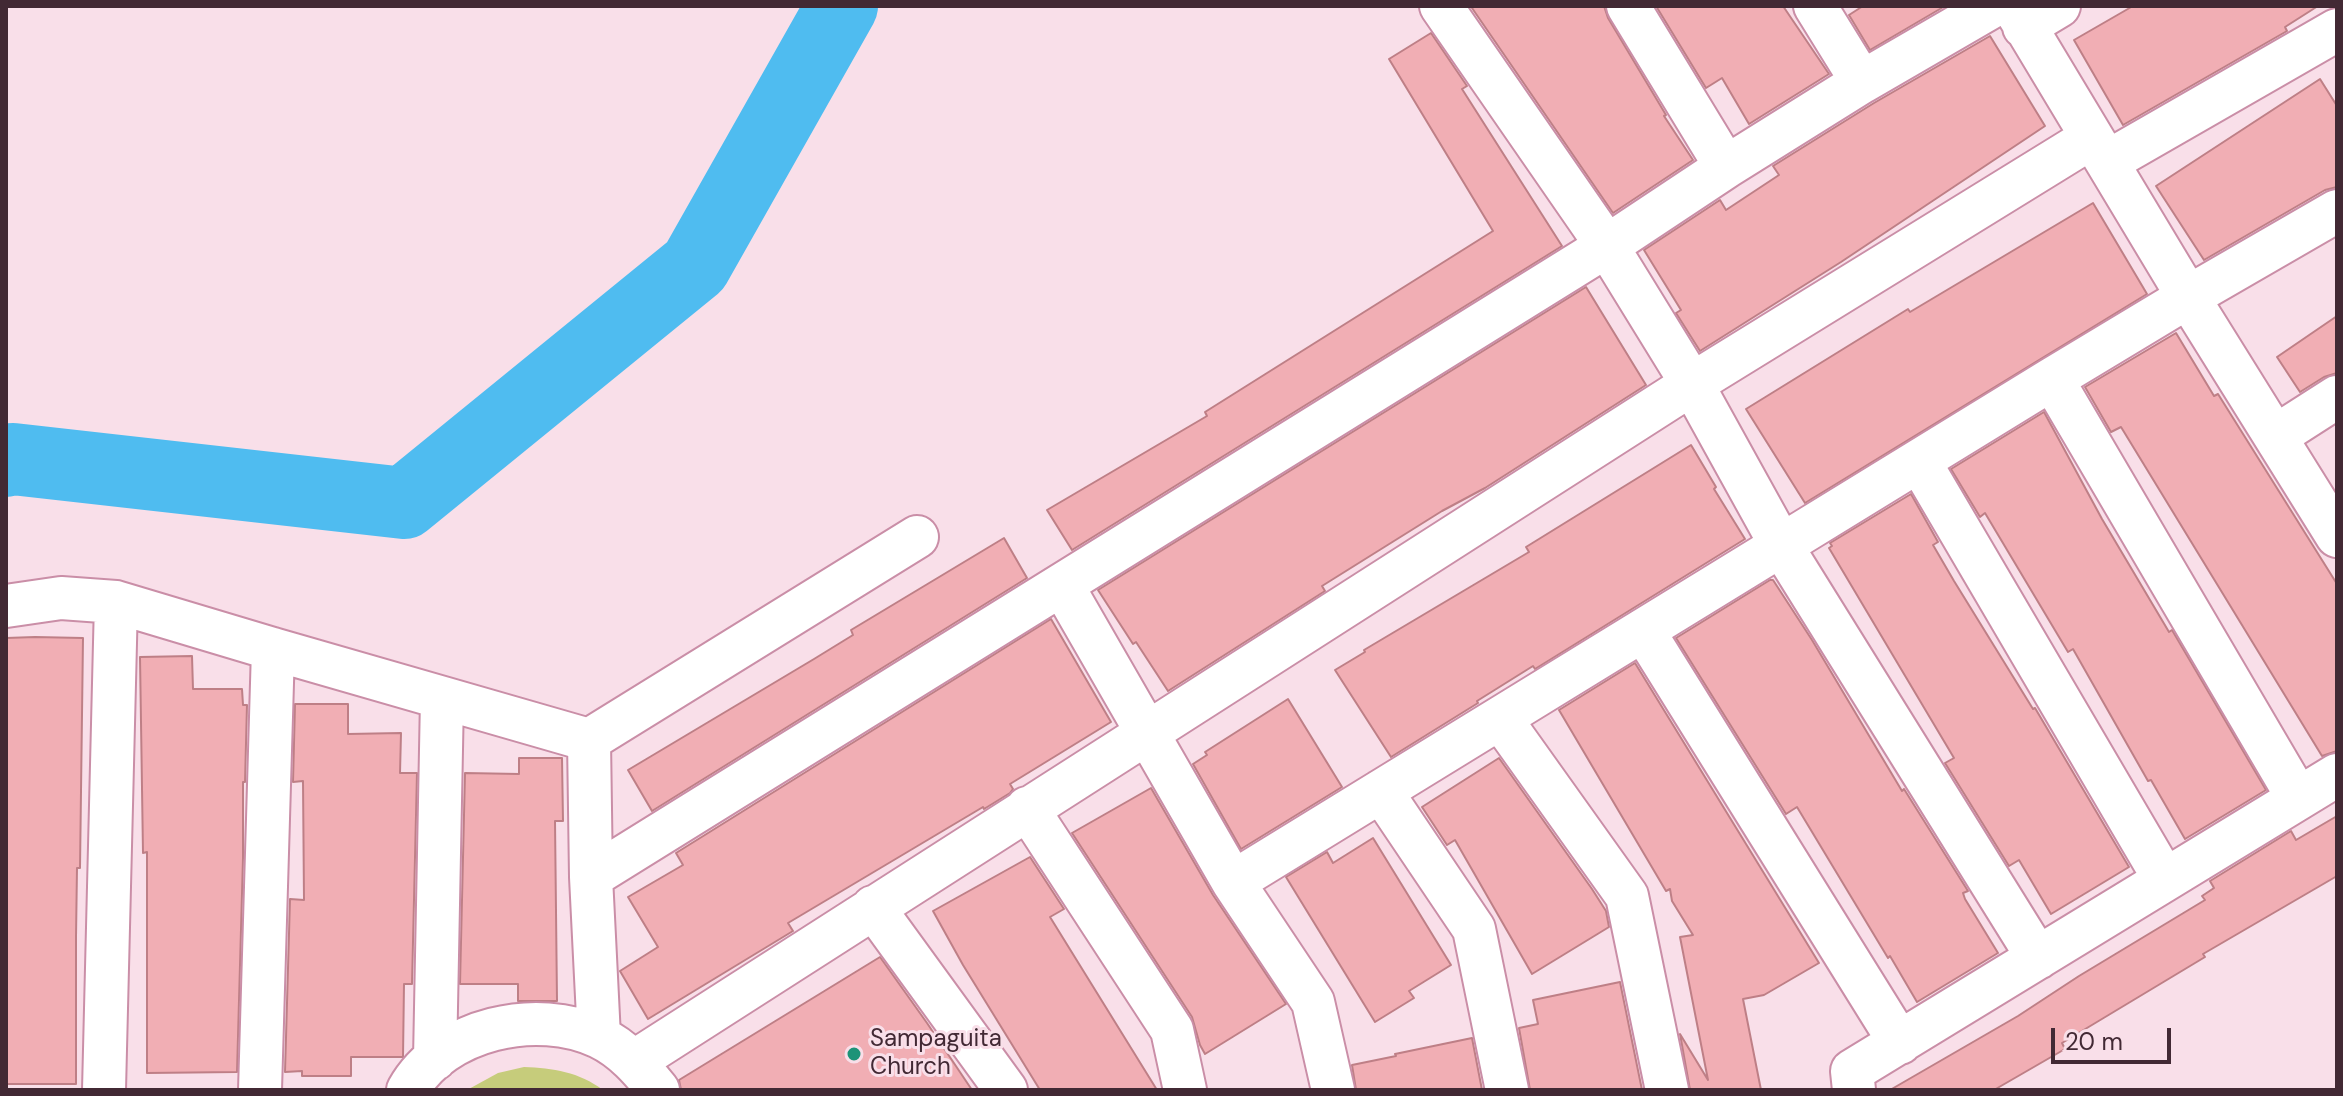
<!DOCTYPE html>
<html>
<head>
<meta charset="utf-8">
<style>
	body { margin:0 }
	#map { position:relative; width:2343px; height:1096px; overflow:hidden; background:#f9dfe9; font-family:"DM Sans",sans-serif }
	canvas { display:block }
	.frame { position:absolute; inset:0; border:8px solid #422934; pointer-events:none }
	.scale { position:absolute; left:2051px; top:1028px; width:120px; height:36px; box-sizing:border-box; border:4px solid #422934; border-top:0; padding-left:10px; font-size:24px; line-height:28px; white-space:nowrap; color:#422934; -webkit-text-stroke:6px #f9dfe9; paint-order:stroke }
</style>
</head>
<body>
<div id="map">
<canvas width="2343" height="1096"></canvas>
<div class="frame"></div>
<div class="scale">20 m</div>
</div>
<script>
const ctx = document.querySelector('canvas').getContext('2d');
ctx.lineJoin = 'round';
function fillPath(path, color) {
  ctx.fillStyle = color;
  ctx.fill(path, 'evenodd');
}
function trace(path, color, width, dash) {
  ctx.strokeStyle = color;
  ctx.lineWidth = width;
  ctx.lineCap = dash ? 'butt' : 'round';
  ctx.setLineDash(dash || []);
  ctx.stroke(path);
}
function drawText(font, color, halo, rows, align = 'center') {
  ctx.font = font + ' "DM Sans",sans-serif';
  ctx.lineWidth = 6;
  ctx.setLineDash([]);
  ctx.textBaseline = 'middle';
  ctx.strokeStyle = halo;
  ctx.fillStyle = color;
  for (const [text, x, y, turn = 0] of rows) {
    ctx.save();
    ctx.translate(x, y);
    ctx.rotate((+turn || 0) * Math.PI / 180);
    ctx.textAlign = isNaN(turn) ? turn : align;
    if (halo) ctx.strokeText(text, 0, 0);
    ctx.fillText(text, 0, 0);
    ctx.restore();
  }
}
fillPath(new Path2D(`
	M524,1067C553,1068 579,1072 603,1090H467L498,1073Z`), '#c6cc7b');
trace(new Path2D(`
	M6,461L13,459L404,503L695,266L842,6`), '#4fbcf0', 72);
const building = new Path2D(`
	M1475,6H1604L1608,18L1666,115L1664,116L1693,160L1613,213L1472,8Z
	M1656,6H1783L1829,74L1749,124L1722,78L1706,88Z
	M1863,6H1945L1870,50L1849,15Z
	M2133,6H2318L2285,27L2287,31L2123,125L2074,40Z
	M1431,33L1467,86L1462,89L1562,246L1072,550L1047,510L1207,416L1205,412L1493,231L1389,59Z
	M1990,36L2045,126L1841,262L1700,351L1676,313L1681,310L1644,250L1720,200L1726,210L1779,175L1773,166L1874,103Z
	M2320,79L2337,106V187L2325,190L2204,260L2156,186Z
	M2093,203L2147,294L1805,503L1746,409L1908,309L1910,312Z
	M1586,287L1646,385L1485,488L1442,511L1322,586L1325,591L1168,691L1136,642L1133,644L1098,590Z
	M2337,316V373L2324,377L2300,392L2277,357Z
	M2176,333L2214,396L2218,394L2337,584V751L2322,756L2121,427L2111,432L2085,387Z
	M2044,412L2102,519L2169,632L2172,630L2266,790L2185,839L2151,780L2148,781L2073,649L2068,652L1985,513L1980,517L1951,469Z
	M1691,445L1716,487L1714,489L1745,539L1535,669L1533,666L1477,701L1478,703L1391,757L1335,670L1365,652L1364,650L1529,552L1526,547Z
	M1911,494L1938,542L1933,545L1954,581L2033,709L2035,708L2129,867L2051,914L2019,860L2009,866L1945,763L1954,758L1829,548L1832,546L1830,543Z
	M1004,538L1027,578L652,811L628,770L814,659L853,635L851,630Z
	M1770,580H1773L1812,640L1902,791L1904,789L1968,891L1963,893L1965,899L1998,953L1917,1002L1890,956L1888,958L1797,807L1786,814L1676,638Z
	M1051,619L1111,722L1010,784L1013,789L1010,793L984,809L983,807L788,923L793,931L648,1019L620,971L658,947L628,897L683,865L676,853Z
	M35,637L83,638L80,868H77L76,937V1084H6V638Z
	M192,656L193,689H242L243,705H247L245,782H243V858L237,1072L147,1073V852L143,853L140,657Z
	M1635,663L1819,963L1764,995L1743,999L1761,1090H1690L1680,1034L1708,1080L1680,937L1693,935L1672,901L1670,889L1666,891L1559,710Z
	M1288,699L1342,787L1241,849L1193,764L1207,755L1205,752Z
	M295,704H348V734L401,733L400,773H417L412,984H404L403,1057H351V1076H302V1071L285,1072L290,899L304,900L303,781L293,782Z
	M519,758H562L563,821H555L557,1001H518V984H460L465,773L519,774Z
	M1499,758L1592,889L1606,911L1609,927L1532,974L1455,840L1447,845L1422,807Z
	M1151,788L1213,895L1286,1004L1205,1054L1200,1045L1192,1017L1072,833Z
	M2337,816V876L2203,954L2205,957L2062,1043L2065,1049L1994,1090H1890L2018,1016L2079,976L2205,900L2202,896L2214,888L2210,881L2291,831L2296,840Z
	M1373,838L1451,965L1409,991L1414,998L1375,1022L1286,877L1327,852L1333,863Z
	M1030,857L1064,909L1050,917L1157,1090H1040L963,965L933,911Z
	M880,957L927,1023L972,1090H681L679,1080Z
	M1620,982L1642,1090H1530L1519,1028L1538,1024L1533,1000Z
	M1472,1038L1482,1090H1356L1352,1065L1396,1056L1395,1054Z`);
fillPath(building, '#f1aeb4');
trace(building, '#be7f86', 2);
const street = new Path2D(`
	M1441,6L1607,246L1692,384L1781,545L2038,958
	M1628,6L1726,167
	M1815,6L1862,82
	M2013,6L2188,297L2337,536
	M2024,27L2059,6
	M2107,162L2337,30
	M2052,379L2298,798
	M2276,436L2337,397
	M1919,461L2165,880
	M1062,585L1233,882L1313,1002L1333,1090
	M6,606L61,598L116,602L273,649L589,740L591,877L599,1037
	M1643,630L1900,1043
	M1500,718L1627,896L1667,1090
	M589,740L917,537
	M1381,791L1474,929L1507,1090
	M1027,808L1172,1030L1185,1090
	M591,877L1607,246L1726,167L1862,82L1993,6
	M1233,882L2052,379L2188,297L2337,211
	M873,907L1006,1090
	M435,1059L442,698
	M635,1061L1692,384L2091,138
	M104,1090L116,602
	M260,1090L273,649
	M408,1090C443,1028 537,1008 599,1037C624,1049 641,1069 658,1090
	M1854,1090L1852,1071L2337,775`);
trace(street, '#ca8ea7', 46);
trace(street, '#fff', 42);
for (const [x, y, r, color] of [
	[854,1054,8,"#1d9378"]
]) {
  const dot = new Path2D();
  dot.arc(x, y, r, 0, 2 * Math.PI);
  ctx.fillStyle = color;
  ctx.fill(dot);
  trace(dot, '#f9dfe9', 3);
}
drawText('24px', '#422934', '#f9dfe9', [
	["Sampaguita",870,1040],
	["Church",870,1068]
], 'left');
</script>
</body>
</html>
